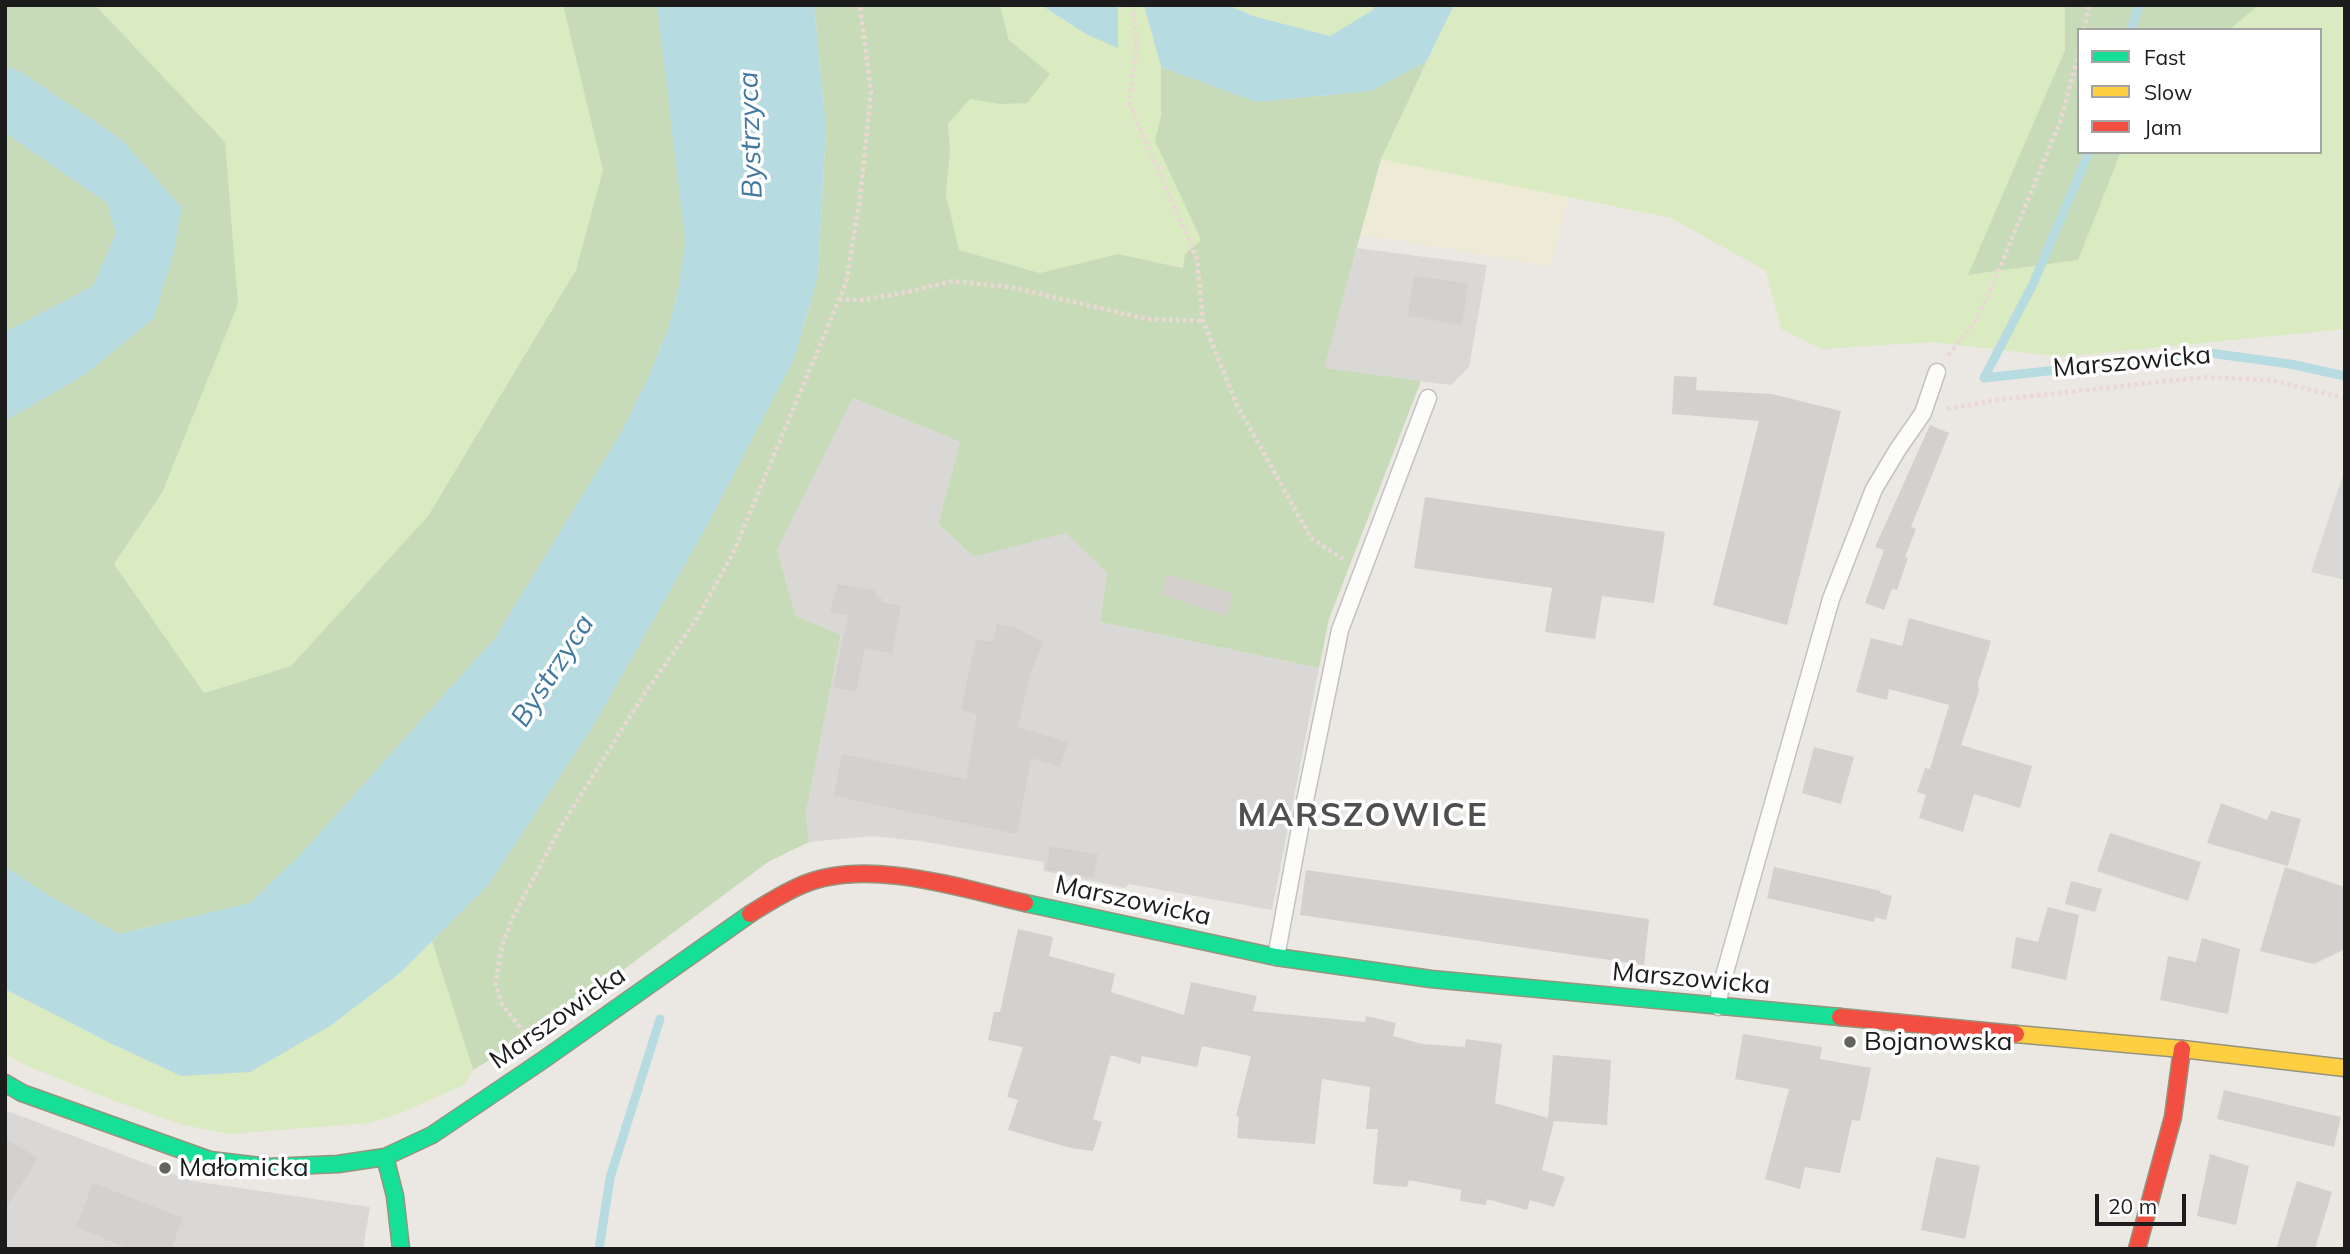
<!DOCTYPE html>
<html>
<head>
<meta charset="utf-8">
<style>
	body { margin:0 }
	#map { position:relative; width:2350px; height:1254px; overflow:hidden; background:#ebe8e4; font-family:Mulish,sans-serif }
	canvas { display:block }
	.frame { position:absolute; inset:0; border:7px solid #1c1c1c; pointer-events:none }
	.legend { position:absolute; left:2077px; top:28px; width:245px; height:126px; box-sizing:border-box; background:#fff; border:2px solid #a4a4a4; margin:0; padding:9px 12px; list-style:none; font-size:21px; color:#1c1c1c }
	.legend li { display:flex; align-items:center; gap:14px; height:35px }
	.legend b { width:35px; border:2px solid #a4a4a4 }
	.scale { position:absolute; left:2095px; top:1194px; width:91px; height:32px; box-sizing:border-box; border:4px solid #1c1c1c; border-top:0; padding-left:9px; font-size:21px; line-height:24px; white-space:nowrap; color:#1c1c1c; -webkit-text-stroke:5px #fff; paint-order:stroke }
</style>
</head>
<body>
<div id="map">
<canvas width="2350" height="1254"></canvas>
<div class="frame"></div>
<ul class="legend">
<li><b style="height:9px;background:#16e098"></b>Fast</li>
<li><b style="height:9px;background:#ffcf43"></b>Slow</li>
<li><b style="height:9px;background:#f24e42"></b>Jam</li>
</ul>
<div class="scale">20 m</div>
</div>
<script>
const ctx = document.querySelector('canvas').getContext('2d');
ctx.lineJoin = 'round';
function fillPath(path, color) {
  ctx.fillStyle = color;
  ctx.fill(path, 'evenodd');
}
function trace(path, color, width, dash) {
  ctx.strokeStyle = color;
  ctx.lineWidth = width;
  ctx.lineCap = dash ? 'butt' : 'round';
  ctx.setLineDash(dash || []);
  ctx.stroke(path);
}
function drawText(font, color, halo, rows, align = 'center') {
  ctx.font = font + ' Mulish,sans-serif';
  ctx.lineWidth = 7;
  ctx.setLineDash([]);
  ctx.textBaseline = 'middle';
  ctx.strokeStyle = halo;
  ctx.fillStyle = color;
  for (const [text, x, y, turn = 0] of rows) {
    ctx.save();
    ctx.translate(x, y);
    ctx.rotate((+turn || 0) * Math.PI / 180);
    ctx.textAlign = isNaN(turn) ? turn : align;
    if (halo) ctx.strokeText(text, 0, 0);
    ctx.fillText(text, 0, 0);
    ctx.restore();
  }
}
fillPath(new Path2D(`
	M1357,248L1487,265L1469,367L1451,385L1323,369Z
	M853,398L960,442L938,524L974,557L1066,532L1107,573L1100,622L1319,668L1272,910L1129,884L1125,888L1044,871L1043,862L920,841L872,836L809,842L806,813L841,636L796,616L777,550Z
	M2345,469V580L2311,572Z
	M5,1110L192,1181L370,1207L363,1249H5Z`), '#dad8d6');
fillPath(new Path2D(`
	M1381,159L1568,197L1551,266L1361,234Z`), '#edebd6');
fillPath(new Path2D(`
	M95,5H563L604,170L576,270L428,516L291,666L203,693L114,564L162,493L225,142Z
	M1000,5H1041L1086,34L1118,47V5H1144L1161,67V115L1155,141L1201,240L1185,254L1184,268L1118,254L1041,273L958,250L946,195L950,151L948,124L970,99L999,104L1009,39Z
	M1228,5H1373V10L1330,36L1253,16Z
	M1454,5H2065V50L1969,275L2077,260L2121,152H2320V30H2229L2259,5H2345V329L2061,357L1932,342L1822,349L1781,329L1766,271L1671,218L1381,159Z
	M432,941L473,1070L464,1085L403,1112L369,1123L228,1134L180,1124L123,1104L27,1066L5,1054V989L110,1043L181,1076L330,1026L400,973Z`), '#daeac1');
fillPath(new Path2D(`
	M5,5H95L225,142L238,304L162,493L114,564L204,693L291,666L428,516L576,270L603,170L563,5H657L686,241L678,292L668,329L648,378L623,429L495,638L300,855L250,903L119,934L46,894L5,866V421L86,374L182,208L121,139L21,72L5,66Z
	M814,5H1000L1009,40L1050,74L1027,103L999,104L970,99L948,124L950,151L946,195L959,250L1040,273L1118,254L1183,268L1185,254L1201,240L1155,141L1161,115V67L1256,102L1371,91L1427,61L1381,159L1324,368L1421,381L1329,619L1319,668L1100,622L1107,573L1066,533L974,557L938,524L960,442L853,398L777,550L796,616L841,635L806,813L809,842L768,862L556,1020L473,1070L432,941L489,884L597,720L710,520L794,359L818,276L826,127Z
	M2065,5H2259L2229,30H2079V152H2121L2078,260L1968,275L2065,50Z
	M5,133L107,203L116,233L93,286L5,332Z`), '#c8dbb8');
fillPath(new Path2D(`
	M657,5H814L826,127L818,276L794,359L710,520L597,720L489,884L400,973L330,1026L250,1072L181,1076L110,1043L5,989V866L46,894L119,934L250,903L300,855L495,638L623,429L648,378L668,329L678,292L685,241Z
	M1041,5H1118V48L1086,34Z
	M1144,5H1228L1253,16L1330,36L1373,10V5H1454L1427,61L1371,91L1256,102L1161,67Z
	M5,66L21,72L121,139L182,208L173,255L154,318L86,374L5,421V332L93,286L116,233L107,203L5,133Z`), '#b6dbe0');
trace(new Path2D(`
	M2131,30L2139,5
	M2089,152L2033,284L1984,378L2210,353L2290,364L2345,376
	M599,1249L610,1178L660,1019`), '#b6dbe0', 9);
fillPath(new Path2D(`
	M1414,276L1468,283L1462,325L1408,316Z
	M1674,376L1697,377L1696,390L1772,394L1841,411L1787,625L1713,605L1759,421L1672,414Z
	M1930,425L1949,433L1911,527L1916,529L1905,557L1908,558L1897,590L1892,589L1884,610L1865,603L1884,550L1875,547Z
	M1425,497L1665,532L1654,603L1602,596L1595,639L1545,632L1552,588L1414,568Z
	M1167,574L1233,594L1227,616L1161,595Z
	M838,584L876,590L875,596L882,598L881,602L901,606L892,654L865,648L856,692L833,687L848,615L830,612Z
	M1909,618L1991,641L1978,683L1979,691L1961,745L2032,766L2020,808L1974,794L1963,832L1919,818L1926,795L1917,792L1925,768L1930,769L1949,705L1889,689L1887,700L1856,692L1871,638L1902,646Z
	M997,624L1017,628L1043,642L1030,675L1018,727L1068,742L1060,767L1031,758L1017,834L834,796L842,754L966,779L977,714L961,710L976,639L993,642Z
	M1814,747L1854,757L1841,804L1802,793Z
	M2221,803L2267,820L2271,811L2301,819L2288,866L2207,843Z
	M2110,833L2201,862L2188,901L2097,871Z
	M1050,846L1098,854L1093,878L1046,870Z
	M1774,867L1881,891L1880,893L1892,896L1886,920L1875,917L1874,922L1767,898Z
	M2285,867L2345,887V949L2314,964L2260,951Z
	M1306,870L1649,919L1644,965L1300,915Z
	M2071,881L2102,889L2095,912L2065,904Z
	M2048,907L2079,915L2066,980L2011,968L2016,937L2038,942Z
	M1018,929L1053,937L1049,956L1115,974L1111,992L1184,1015L1191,982L1257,996L1253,1011L1365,1022L1366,1016L1396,1023L1393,1036L1422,1044L1465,1047L1466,1039L1502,1044L1495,1103L1548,1118L1553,1055L1611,1060L1607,1125L1554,1121L1542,1170L1565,1177L1554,1207L1530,1200L1527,1210L1487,1199L1486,1205L1460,1201L1461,1190L1409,1180L1407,1187L1373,1184L1378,1129H1366L1370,1087L1322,1079L1315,1144L1237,1138L1239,1117L1236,1116L1251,1056L1202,1046L1197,1067L1142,1056L1140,1064L1111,1055L1093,1119L1102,1122L1093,1151L1071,1148L1008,1130L1018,1100L1007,1097L1023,1047L988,1040L994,1012H1000Z
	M2202,938L2240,949L2228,1014L2160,1000L2168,956L2196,962Z
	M1743,1034L1822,1047L1820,1059L1871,1068L1860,1121L1852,1120L1840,1173L1805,1167L1800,1189L1765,1179L1789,1089L1735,1079Z
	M2224,1090L2341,1117L2334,1147L2217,1119Z
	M5,1138L38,1158L5,1210Z
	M2210,1154L2249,1166L2236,1225L2197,1216Z
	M1936,1157L1980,1166L1965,1239L1921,1230Z
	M2297,1181L2332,1192L2315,1249H2276Z
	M93,1183L183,1218L171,1249H130L76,1227Z`), '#d3d0cd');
const lane = new Path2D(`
	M1276,957L1305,801L1340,630L1428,398
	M1718,1007L1720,990L1831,599L1874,489L1898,449L1923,413L1937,372`);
const fast = new Path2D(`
	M1025,903L1276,957L1431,979L1840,1017
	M5,1083L22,1093L210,1160L268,1167L338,1164L385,1157L432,1135L543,1060L750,914
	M385,1157L395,1196L401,1249`);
const slow = new Path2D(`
	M2016,1034L2182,1049L2345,1068`);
const jam = new Path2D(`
	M750,914C766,904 783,893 802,885C866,857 960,888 1025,903
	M1840,1017L2016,1034
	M2137,1249L2173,1117L2182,1049`);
trace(lane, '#c3c2c0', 19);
trace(fast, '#95947c', 19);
trace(slow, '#95947c', 19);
trace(jam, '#95947c', 19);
trace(new Path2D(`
	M1133,5L1137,45L1129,103L1197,259L1203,321L1237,405L1311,538L1343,559
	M2084,30L2089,5
	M839,299L860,300L898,294L953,281L1015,288L1146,319L1203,321
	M1948,355L1972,327L1989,294L2060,122L2079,53
	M1947,409L1996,400L2204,377L2270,380L2345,398
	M524,1033L502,1004L495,983L502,947L512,919L559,830L639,702L696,620L733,553L846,283L860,198L871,92L860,5`), '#ebd8d6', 4.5, [3.5, 3.5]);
trace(lane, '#fcfcfb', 16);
trace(fast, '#16e098', 16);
trace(slow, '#ffcf43', 16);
trace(jam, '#f24e42', 16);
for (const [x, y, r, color] of [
	[1850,1042,7,"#646362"],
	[165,1168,7,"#646362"]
]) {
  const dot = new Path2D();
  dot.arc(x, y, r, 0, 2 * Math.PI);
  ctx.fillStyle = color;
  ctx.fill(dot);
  trace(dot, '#fff', 2.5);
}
drawText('26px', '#1c1c1c', '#fff', [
	["Marszowicka",2132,362,-5],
	["Marszowicka",1133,901,12],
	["Marszowicka",1691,979,5],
	["Marszowicka",558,1018,-35]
]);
drawText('26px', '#1c1c1c', '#fff', [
	["Bojanowska",1864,1042],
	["Małomicka",179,1168]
], 'left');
drawText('italic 28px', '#40789f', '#fff', [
	["Bystrzyca",751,135,-92],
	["Bystrzyca",553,671,-57]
]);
ctx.letterSpacing = '2px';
drawText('bold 33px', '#4f4f4f', '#fff', [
	["MARSZOWICE",1363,816]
]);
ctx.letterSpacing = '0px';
</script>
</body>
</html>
